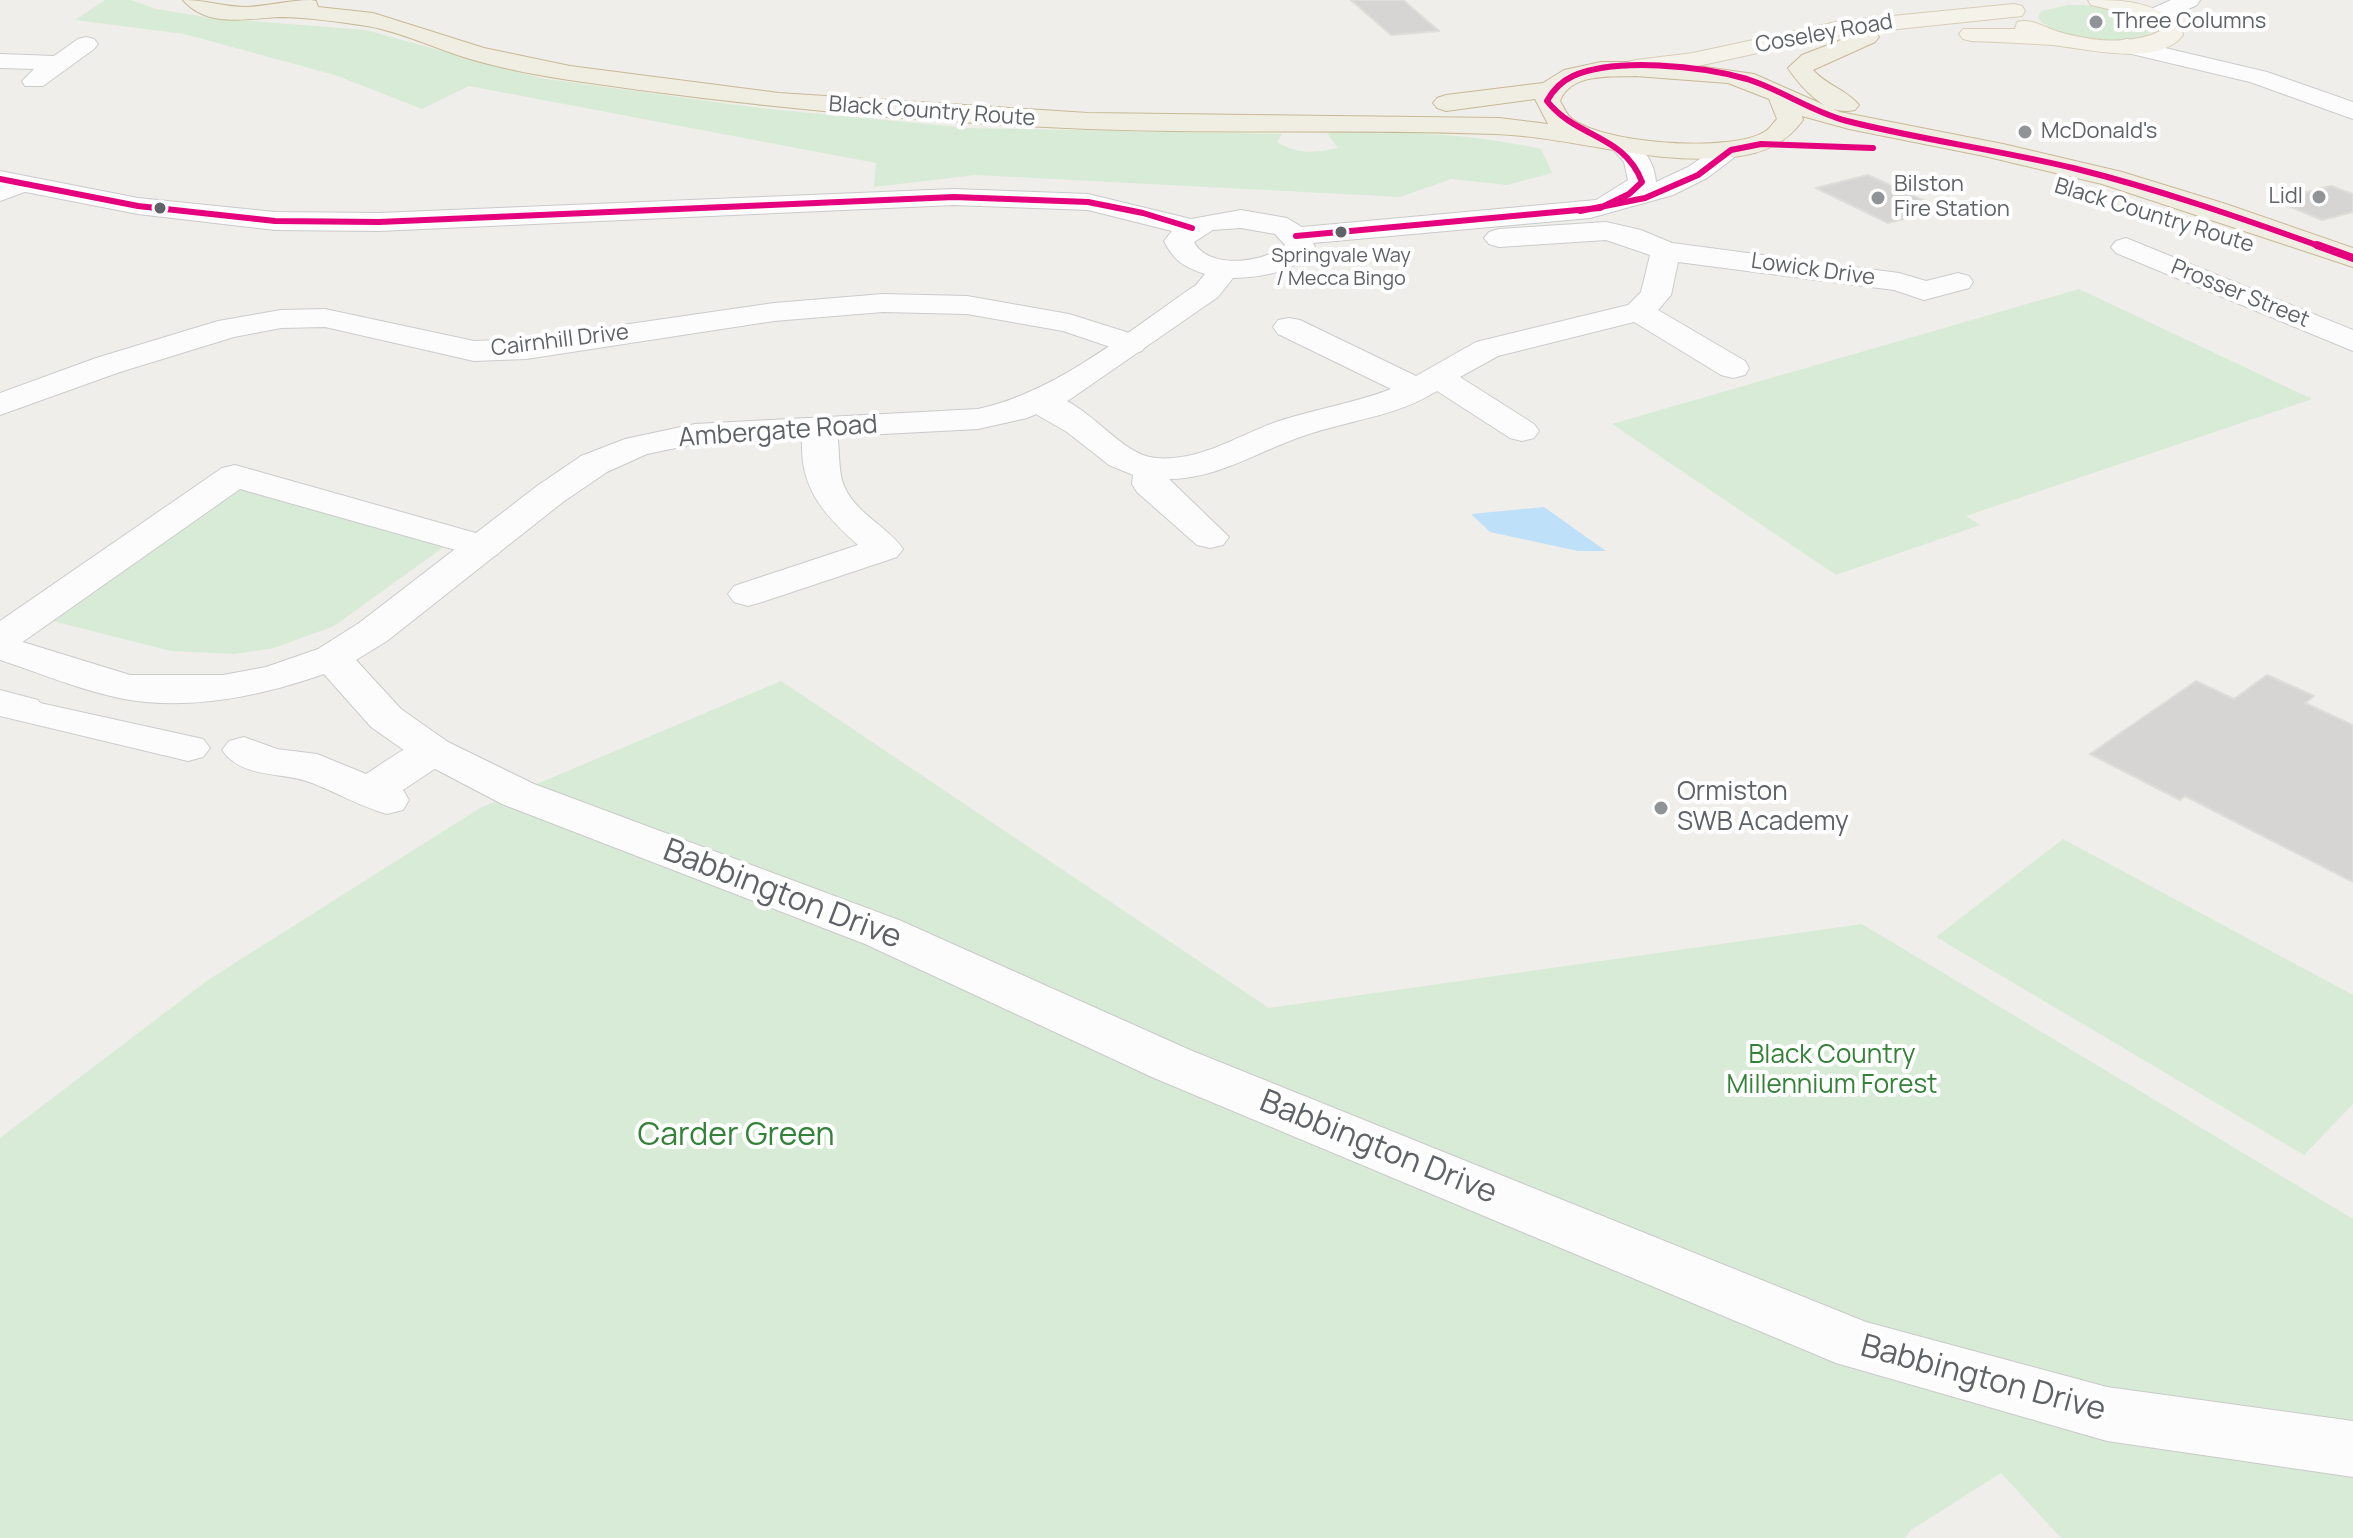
<!DOCTYPE html>
<html>
<head>
<meta charset="utf-8">
<style>
	body { margin:0 }
	canvas { display:block; background:#efeeea }
</style>
</head>
<body>
<canvas width="2353" height="1538"></canvas>
<script>
const ctx = document.querySelector('canvas').getContext('2d');
ctx.lineJoin = 'round';
function fillPath(path, color) {
  ctx.fillStyle = color;
  ctx.fill(path, 'evenodd');
}
function trace(path, color, width, dash) {
  ctx.strokeStyle = color;
  ctx.lineWidth = width;
  ctx.lineCap = dash ? 'butt' : 'round';
  ctx.setLineDash(dash || []);
  ctx.stroke(path);
}
function drawText(font, color, halo, rows, align = 'center') {
  ctx.font = font + ' Manrope,sans-serif';
  ctx.lineWidth = 8;
  ctx.setLineDash([]);
  ctx.textBaseline = 'middle';
  ctx.strokeStyle = halo;
  ctx.fillStyle = color;
  for (const [text, x, y, turn = 0] of rows) {
    ctx.save();
    ctx.translate(x, y);
    ctx.rotate((+turn || 0) * Math.PI / 180);
    ctx.textAlign = isNaN(turn) ? turn : align;
    if (halo) ctx.strokeText(text, 0, 0);
    ctx.fillText(text, 0, 0);
    ctx.restore();
  }
}
fillPath(new Path2D(`
	M105,0H131L156,9L212,18L366,30L540,78L759,108L968,128L1282,134L1277,142C1298,155 1315,153 1338,148L1327,133C1405,131 1464,133 1541,149L1552,173L1507,185L1451,179L1400,197L976,175L874,187L876,163L469,86L422,109L335,75L184,34L75,20Z
	M2068,5C2092,5 2142,5 2153,30C2133,50 2055,40 2038,18L2041,11Z
	M2079,289L2312,399L1966,516L1980,525L1836,575L1612,424Z
	M238,489L448,544L334,626L274,648L234,654L171,651L45,619Z
	M781,681L1269,1008L1862,924L2353,1219V1538H2061L2001,1473L1911,1530L1905,1538H0V1138L208,980L480,808Z
	M2063,839L2353,995V1104L2304,1155L1936,937Z`), '#d8ebd6');
fillPath(new Path2D(`
	M1544,507L1606,551H1578L1490,532L1471,514Z`), '#bfe0f9');
const building = new Path2D(`
	M1351,0H1403L1439,31L1391,35Z
	M1868,175L1942,209L1888,223L1816,188Z
	M2331,186L2353,194V212L2322,220L2274,200Z
	M2267,675L2314,696L2305,703L2353,725V882L2185,796L2180,800L2090,754L2196,681L2234,699Z`);
fillPath(building, '#d6d5d3');
trace(building, '#deddd9', 2);
const street = new Path2D(`
	M86,37L94,39L98,44L94,49L43,86H25L22,81L34,69L0,68V54L54,56L78,39Z
	M2127,39L2267,72L2353,102V119L2250,82L2119,51L2115,46L2119,41Z
	M20,176L30,178L34,184L30,190L0,201V183Z
	M1606,222L1641,230L1672,243L1899,273L1926,281L1958,273L1969,276L1973,282L1969,288L1924,300L1894,290L1678,262L1671,295L1658,310L1745,361L1749,368L1745,375L1733,378L1721,375L1634,322L1498,356L1460,377L1534,424L1539,431L1534,438L1522,441L1510,438L1437,391C1396,417 1348,420 1303,436C1259,451 1217,479 1169,479L1229,537L1223,545L1210,548L1197,545L1137,492L1132,484L1133,475L1109,465L1067,432L1027,409L1022,402L1027,395C1078,382 1114,455 1156,458C1200,462 1238,435 1279,421C1316,409 1355,403 1391,389L1278,334L1273,327L1278,320L1289,318L1300,320L1416,376L1476,342L1628,305L1641,292L1650,255L1606,240L1499,247L1489,244L1484,238L1489,232L1499,229Z
	M2126,238L2353,330V351L2116,253L2111,247L2116,241Z
	M883,294L967,296L1069,314L1142,337L1147,344L1142,351L1131,354L1063,331L967,314L883,312L774,321L526,359L474,361L325,327L281,328L234,337L120,372L0,415V393L96,358L218,321L281,310L325,309L474,341L526,339L774,303Z
	M820,417L832,420C843,436 835,467 845,488C857,514 887,526 903,549L897,557L762,602L748,606L734,602L728,594L734,586L858,545C828,518 803,493 802,450C802,439 802,429 808,420Z
	M235,465L497,539L503,547L497,555L484,558L240,489L14,648L0,651V621L222,468Z
	M0,690L38,700L40,703L203,739L210,748L203,757L188,761L0,716Z
	M244,737L277,749L317,754L366,774C392,758 417,734 448,742L455,751L448,760L403,790L409,800L403,810L387,814C361,807 338,793 312,783C283,771 243,780 222,750L229,741Z`);
const secondary = new Path2D(`
	M2171,0H2200L2197,5L2165,20H2149L2146,15L2149,10Z
	M1622,137C1642,142 1655,163 1656,182L1688,167L1722,144H1740L1744,150L1707,178L1673,195L1590,218L1313,243L1315,247C1297,273 1262,277 1233,278L1218,297L1069,400L1027,418L978,429L695,444L647,454L607,472L563,502L387,641L356,660L401,709L448,742L534,784L899,920L1190,1050L1866,1322L2107,1387L2353,1421V1477L2107,1441L1836,1363L1154,1078L865,944L502,804L418,760L371,727L324,674C261,696 191,711 124,699C82,691 40,673 0,660V635L130,675H223L266,667L318,649L359,623L537,486L581,456L625,439L695,424L978,409C1058,392 1129,330 1196,285L1205,274C1184,267 1174,261 1164,241L1172,231L1088,210L954,205L379,231L275,230L138,214L0,187V171L138,198L275,212L379,213L954,189L1088,194L1191,219L1241,210L1287,218L1302,227L1596,200L1628,180L1624,162L1609,145L1613,139ZM1241,228L1275,234L1285,245C1265,263 1208,270 1194,242L1213,230Z`);
const primary = new Path2D(`
	M2088,0C2127,0 2146,1 2180,22L2183,35C2159,68 2084,48 2052,45C2025,43 1998,42 1971,41L1963,39L1959,34L1963,29H2015L2017,22C2032,18 2045,28 2059,32C2090,41 2130,46 2160,31L2138,16L2091,5Z
	M2014,4L2022,6L2025,11L2022,16L1841,35L1693,67L1636,74L1627,72L1624,67L1627,62L1636,60L1693,53L1841,21Z`);
const highway = new Path2D(`
	M183,0C207,0 223,7 247,7C268,6 290,0 311,0L316,1L318,7L373,13L484,48L570,66L779,93L1088,113L1499,118L1548,124L1535,99L1446,111L1437,108L1433,103L1437,98L1446,95L1543,83L1564,70L1601,62H1670L1754,74L1840,112L2003,144L2122,172L2226,204L2353,248V267L2102,184L1984,156L1849,129L1802,116L1803,120C1786,144 1762,154 1733,157C1650,166 1576,137 1494,134C1359,129 1223,134 1088,129C916,122 745,106 576,81C541,76 504,69 470,59C436,49 402,32 367,26C341,22 311,18 285,17C251,17 209,30 183,0ZM1635,76L1728,83L1769,99L1777,119C1773,123 1769,130 1764,132C1730,153 1599,144 1570,117C1566,113 1563,106 1560,101C1571,73 1609,77 1635,76Z
	M1867,30L1875,32L1879,37L1875,42L1813,70C1826,85 1847,90 1859,105L1855,110C1827,117 1802,89 1788,68L1802,55Z`);
trace(street, '#cbcccc', 2);
trace(secondary, '#cacacb', 2);
trace(primary, '#d7ceb8', 2);
trace(highway, '#c8b996', 2);
fillPath(street, '#fdfcfc');
fillPath(secondary, '#fdfcfc');
fillPath(primary, '#f4f2e9');
fillPath(highway, '#f0ede3');
trace(new Path2D(`
	M0,179L138,206L275,221L379,222L954,197L1088,202L1143,213L1192,228
	M1580,211L1645,198L1698,175L1731,150L1761,144L1873,148
	M1296,236L1600,208L1629,194L1642,182C1624,134 1577,139 1547,101C1553,90 1560,82 1573,76C1616,57 1702,66 1747,79C1782,90 1812,112 1847,121C1922,140 1999,150 2073,168C2158,189 2241,218 2322,247`), '#e5007d', 6);
trace(new Path2D(`
	M2317,245L2353,258`), '#e5007d', 8);
for (const [x, y, r, color] of [
	[2096,22,8,"#919496"],
	[2025,132,8,"#919496"],
	[2319,197,8,"#919496"],
	[1878,198,8,"#919496"],
	[160,208,7,"#5f6368"],
	[1341,232,7,"#5f6368"],
	[1661,808,8,"#919496"]
]) {
  const dot = new Path2D();
  dot.arc(x, y, r, 0, 2 * Math.PI);
  ctx.fillStyle = color;
  ctx.fill(dot);
  trace(dot, '#fff', 3);
}
drawText('20px', '#5f6368', '#fff', [
	["Springvale Way",1341,256],
	["/ Mecca Bingo",1341,279]
]);
drawText('22px', '#5f6368', '#fff', [
	["Three Columns",2112,22],
	["McDonald's",2041,132],
	["Bilston",1894,185],
	["Fire Station",1894,210],
	["Lidl",2303,197,"right"]
], 'left');
drawText('22px', '#5f6368', '#fff', [
	["Coseley Road",1824,34,-10],
	["Black Country Route",932,112,4],
	["Black Country Route",2154,216,17],
	["Lowick Drive",1813,270,8],
	["Prosser Street",2240,294,22],
	["Cairnhill Drive",560,341,-7]
]);
drawText('26px', '#5f6368', '#fff', [
	["Ambergate Road",778,432,-4]
]);
drawText('26px', '#5f6368', '#fff', [
	["Ormiston",1677,793],
	["SWB Academy",1677,823]
], 'left');
drawText('26px', '#348238', '#fff', [
	["Black Country",1832,1056],
	["Millennium Forest",1832,1086]
]);
drawText('32px', '#5f6368', '#fff', [
	["Babbington Drive",782,895,21],
	["Babbington Drive",1378,1148,22],
	["Babbington Drive",1983,1379,15]
]);
drawText('32px', '#348238', '#fff', [
	["Carder Green",736,1136]
]);
</script>
</body>
</html>
